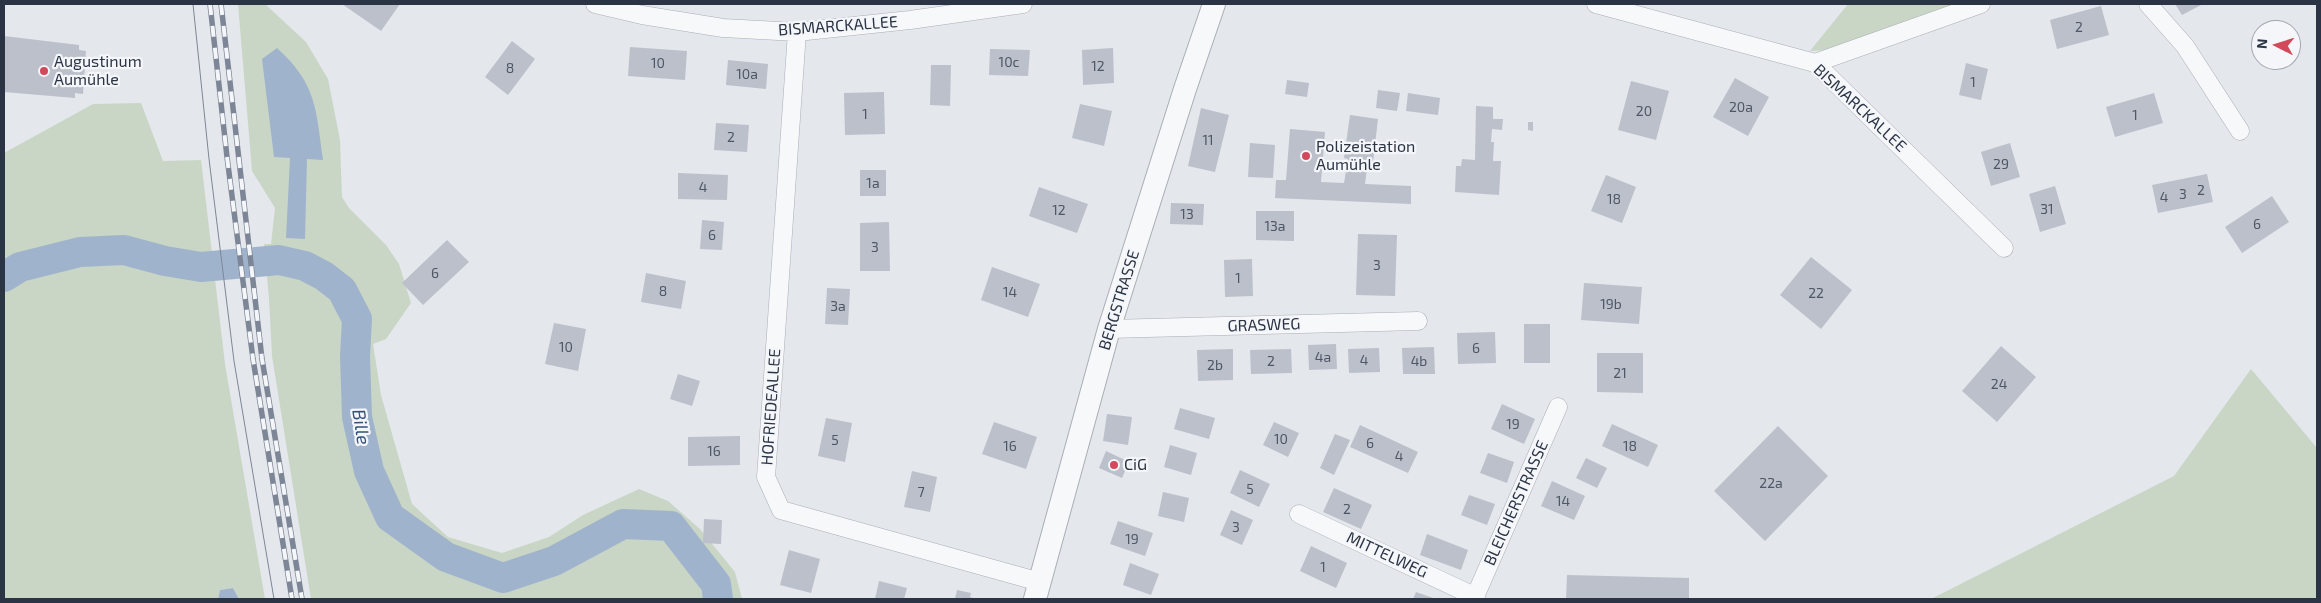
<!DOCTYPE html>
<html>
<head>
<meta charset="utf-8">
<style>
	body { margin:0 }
	#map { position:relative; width:2321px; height:603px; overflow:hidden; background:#e4e7ec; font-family:"Exo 2",sans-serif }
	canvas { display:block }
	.frame { position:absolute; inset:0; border:5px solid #2b3445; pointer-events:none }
	.north { position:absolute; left:2251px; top:20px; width:50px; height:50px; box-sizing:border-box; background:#f4f6f9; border:1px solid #a4a8b1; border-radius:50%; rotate:275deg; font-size:14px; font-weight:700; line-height:20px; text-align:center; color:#2b3445 }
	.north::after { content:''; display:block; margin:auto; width:18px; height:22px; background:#d1495b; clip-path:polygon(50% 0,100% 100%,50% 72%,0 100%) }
</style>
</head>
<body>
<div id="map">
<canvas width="2321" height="603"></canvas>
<div class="frame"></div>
<div class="north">N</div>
</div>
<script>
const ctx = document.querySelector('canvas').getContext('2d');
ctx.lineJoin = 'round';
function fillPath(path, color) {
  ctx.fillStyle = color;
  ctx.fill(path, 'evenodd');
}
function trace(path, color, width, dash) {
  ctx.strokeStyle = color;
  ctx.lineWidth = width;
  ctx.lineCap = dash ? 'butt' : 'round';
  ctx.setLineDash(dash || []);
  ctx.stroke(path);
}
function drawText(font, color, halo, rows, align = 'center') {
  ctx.font = font + ' "Exo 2",sans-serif';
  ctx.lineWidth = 4.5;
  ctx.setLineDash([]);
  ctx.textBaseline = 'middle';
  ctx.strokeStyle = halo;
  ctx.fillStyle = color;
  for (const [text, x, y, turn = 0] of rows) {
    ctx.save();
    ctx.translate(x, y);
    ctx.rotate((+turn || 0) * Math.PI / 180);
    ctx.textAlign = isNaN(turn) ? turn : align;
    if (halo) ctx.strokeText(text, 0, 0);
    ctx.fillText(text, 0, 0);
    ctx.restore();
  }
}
fillPath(new Path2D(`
	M238,4H265L306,42L328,79L340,140L342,197L349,208L386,245L399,264L411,303L386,339L373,344L381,395L412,504L448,537L502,553L549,537L583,515L639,489L668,501L700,529L735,572L742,599H311L272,356L269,298L264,244H271L275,208L252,171Z
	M1848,4H1953L1827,50L1810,51Z
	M141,103L163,161L201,160L225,364L265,599H239L233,588L220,590L218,599H4V153L93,104Z
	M2251,369L2317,448V599H1931L2174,476Z`), '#c9d6c5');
fillPath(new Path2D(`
	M277,48C317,84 316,110 323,160L307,159L305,239L286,238L290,158L274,157L262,59Z
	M233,588L239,599H218L220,590Z`), '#9fb4cc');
trace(new Path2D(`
	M4,277L20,267L80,252L124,250L165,261L201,267L279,260L305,266L324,276L342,290L357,319L355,356L357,417L369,471L390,517L446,557L503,578L554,561L623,524L671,526L716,584L718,599`), '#9fb4cc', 30);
fillPath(new Path2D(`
	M342,4H400L381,31Z
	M2175,4H2203L2182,15Z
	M2101,6L2109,35L2057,49L2050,20Z
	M4,36L79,45V50L86,51L83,94L75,93V98L4,92Z
	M512,41L535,59L508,95L485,77Z
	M630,47L687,51L685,80L628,76Z
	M1113,48L1114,83L1083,85L1082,50Z
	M990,49L1030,50L1028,76L989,75Z
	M728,60L768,64L766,89L726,85Z
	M1966,63L1988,69L1981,100L1959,95Z
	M931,65H951L950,106L930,105Z
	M1735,78L1769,97L1748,136L1713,117Z
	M1287,80L1309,83L1307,97L1285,94Z
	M1631,81L1669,91L1656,140L1618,130Z
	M1378,90L1400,93L1397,111L1376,108Z
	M884,92L885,134L845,135L844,93Z
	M1408,93L1440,98L1438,115L1406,111Z
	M2154,93L2163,123L2115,137L2106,107Z
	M1080,104L1112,111L1104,146L1072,138Z
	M1476,106L1493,107V119H1503L1502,130L1492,129L1491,142H1494L1493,161H1501L1499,195L1455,192L1456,166H1461L1462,159L1475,160Z
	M1201,108L1229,115L1215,172L1188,166Z
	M1350,115L1378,119L1373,162L1368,161L1365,184L1411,186V204L1275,198L1276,180H1286L1290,129L1325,132L1321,182L1344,183L1348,159L1344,158Z
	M1528,122H1533V131L1528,130Z
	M716,123L749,125L747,152L714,150Z
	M1250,143L1275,145L1273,178L1248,177Z
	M2010,143L2020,177L1991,186L1981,152Z
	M860,170H886V196H860Z
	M678,173L728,175L727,200L678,199Z
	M2207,174L2213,202L2158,213L2152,185Z
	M1606,175L1636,187L1622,223L1591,211Z
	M2055,186L2066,224L2040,232L2029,194Z
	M1039,187L1088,204L1077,233L1029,216Z
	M2272,196L2289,222L2242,253L2225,227Z
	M1171,203L1204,204L1203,225L1170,224Z
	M1256,211H1294V241L1256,240Z
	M702,220L724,222L722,250L700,249Z
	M889,222L890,271H860V223Z
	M1358,234L1397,235L1395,296L1356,295Z
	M447,240L469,262L423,305L402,283Z
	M1811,257L1852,290L1821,329L1780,295Z
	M1252,259L1253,296L1225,297L1224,260Z
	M992,267L1040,284L1028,317L981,300Z
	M646,273L686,281L681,309L641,302Z
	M1584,283L1642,287L1639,324L1581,320Z
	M827,288L850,289L848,325L825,324Z
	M554,323L586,329L578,371L545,364Z
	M1524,324H1550V363H1524Z
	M1495,332L1496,363L1458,364L1457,333Z
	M1336,344L1337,369L1309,370L1308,345Z
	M2001,346L2036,377L1997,422L1962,391Z
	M1434,347L1435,374H1403L1402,348Z
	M1379,348L1380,372L1349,373L1348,349Z
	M1233,349V380L1198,381L1197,350Z
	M1291,349L1292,373L1251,374L1250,350Z
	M1597,353H1643V393L1597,392Z
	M678,374L700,381L692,406L670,399Z
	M1502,404L1535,419L1524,444L1491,429Z
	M1180,408L1215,418L1209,439L1174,429Z
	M1107,414L1132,417L1128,445L1103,441Z
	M826,418L852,423L845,462L818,456Z
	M994,422L1037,437L1026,469L982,454Z
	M1274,422L1299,433L1288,457L1263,445Z
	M1612,424L1658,445L1648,467L1602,446Z
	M1360,425L1418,452L1408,473L1350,447Z
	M1778,426L1828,476L1765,541L1714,491Z
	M1335,434L1350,440L1334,475L1320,468Z
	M740,436V465L688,466V437Z
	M1170,445L1197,453L1191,475L1164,467Z
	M1106,451L1129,462L1122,478L1099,468Z
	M1488,453L1514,462L1507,483L1480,473Z
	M1586,458L1607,468L1597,488L1576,478Z
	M1240,470L1270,484L1259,507L1230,493Z
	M912,471L937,477L930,512L904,507Z
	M1552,481L1585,496L1574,520L1541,506Z
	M1334,488L1372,505L1361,529L1323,512Z
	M1163,492L1189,498L1184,522L1158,516Z
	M1469,495L1495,504L1487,525L1461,515Z
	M1231,510L1253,520L1242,545L1220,535Z
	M704,519L722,520L721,544L703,543Z
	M1118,521L1153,533L1145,556L1110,544Z
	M1427,534L1468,550L1461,570L1420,555Z
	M1311,546L1347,563L1336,588L1300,571Z
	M789,550L820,559L811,593L780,585Z
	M1130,563L1159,574L1151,595L1123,585Z
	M1567,575L1689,578V599H1566Z
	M879,581L907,588L904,599H875Z
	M957,590L971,593L970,597L976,599H955Z
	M1416,592L1436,599H1413Z`), '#bbc0ca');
const minor = new Path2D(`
	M595,4L642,15L723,28L797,32L910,20L1023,4
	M1596,4L1815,63L2004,248
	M2148,4L2185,46L2240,131
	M797,32L766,477L781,510L1040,582
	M1815,63L1981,4
	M1109,329L1418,321
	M1299,514L1476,597
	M1474,599L1558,407`);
const tertiary = new Path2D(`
	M1035,599L1109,329L1185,89L1214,4`);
trace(minor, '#a9aeb7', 19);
trace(tertiary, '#a9aeb7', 24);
trace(minor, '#f7f8fa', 18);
trace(tertiary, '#f7f8fa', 22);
trace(new Path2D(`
	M193,4L209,159L234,361L274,599`), '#7d8696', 1);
const rail = new Path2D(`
	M210,4L227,157L253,359L292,599
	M221,4L262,359L302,599`);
trace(rail, '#7d8696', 5.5);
trace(rail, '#f4f6f9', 4, [11]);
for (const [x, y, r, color] of [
	[44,71,5,"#d1495b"],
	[1306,156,5,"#d1495b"],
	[1114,465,5,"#d1495b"]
]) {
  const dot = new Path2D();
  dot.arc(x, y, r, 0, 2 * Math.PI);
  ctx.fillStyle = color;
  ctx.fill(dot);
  trace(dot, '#f4f6f9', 2);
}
drawText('14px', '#4f5766', null, [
	["2",2079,27],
	["10c",1009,62],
	["10",658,63],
	["12",1098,66],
	["8",510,68],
	["10a",747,74],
	["1",1973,82],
	["20a",1741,107],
	["20",1644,111],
	["1",865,114],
	["1",2135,115],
	["2",731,137],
	["11",1208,140],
	["29",2001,164],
	["1a",873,183],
	["4",703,187],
	["2",2201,190],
	["3",2183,194],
	["4",2164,197],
	["18",1614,199],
	["31",2047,209],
	["12",1059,210],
	["13",1187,214],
	["6",2257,224],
	["13a",1275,226],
	["6",712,235],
	["3",875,247],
	["3",1377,265],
	["6",435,273],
	["1",1238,278],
	["8",663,291],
	["14",1010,292],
	["22",1816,293],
	["19b",1611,304],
	["3a",838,306],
	["10",566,347],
	["6",1476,348],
	["4a",1323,357],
	["4",1364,360],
	["2",1271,361],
	["4b",1419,361],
	["2b",1215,365],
	["21",1620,373],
	["24",1999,384],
	["19",1513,424],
	["10",1281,439],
	["5",835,440],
	["6",1370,443],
	["16",1010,446],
	["18",1630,446],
	["16",714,451],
	["4",1399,456],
	["22a",1771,483],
	["5",1250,489],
	["7",921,492],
	["14",1563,501],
	["2",1347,509],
	["3",1236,527],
	["19",1132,539],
	["1",1323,567]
]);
drawText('16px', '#2b3445', '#f4f6f9', [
	["BISMARCKALLEE",838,26,-4],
	["BISMARCKALLEE",1860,108,43],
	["BERGSTRASSE",1119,300,-73],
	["GRASWEG",1264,325,-2],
	["HOFRIEDEALLEE",771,407,-86],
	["BLEICHERSTRASSE",1516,503,-66],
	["MITTELWEG",1387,555,25]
]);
drawText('16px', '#2b3445', '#f4f6f9', [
	["Augustinum",54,62],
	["Aumühle",54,80],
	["Polizeistation",1316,147],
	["Aumühle",1316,165],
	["CiG",1124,465]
], 'left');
drawText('italic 18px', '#34527a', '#f4f6f9', [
	["Bille",361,427,81]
]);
</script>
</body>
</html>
